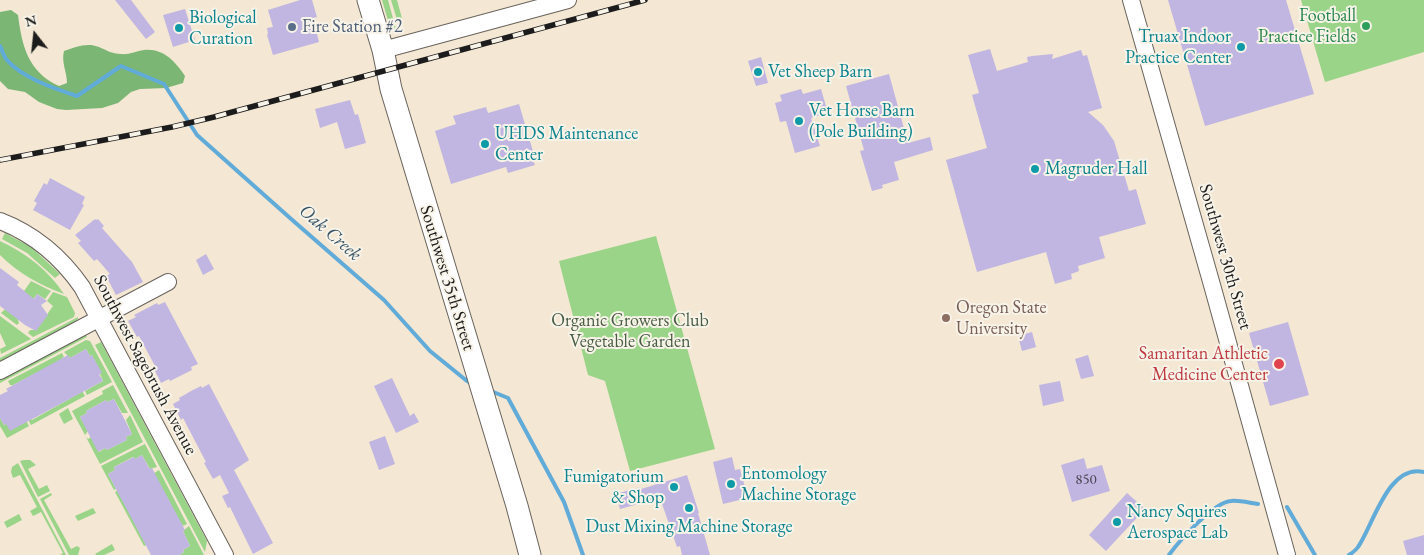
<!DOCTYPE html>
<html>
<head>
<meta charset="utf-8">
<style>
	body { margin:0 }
	#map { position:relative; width:1424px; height:555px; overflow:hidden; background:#f4e7d3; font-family:"EB Garamond",serif }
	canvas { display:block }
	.north { position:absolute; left:10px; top:10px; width:50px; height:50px; -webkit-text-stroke:4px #f7f3e8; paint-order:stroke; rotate:344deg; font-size:14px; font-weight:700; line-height:20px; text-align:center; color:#1c1c1c }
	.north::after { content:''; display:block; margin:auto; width:18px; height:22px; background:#1c1c1c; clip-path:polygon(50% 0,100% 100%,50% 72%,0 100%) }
</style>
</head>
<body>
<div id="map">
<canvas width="1424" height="555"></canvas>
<div class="north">N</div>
</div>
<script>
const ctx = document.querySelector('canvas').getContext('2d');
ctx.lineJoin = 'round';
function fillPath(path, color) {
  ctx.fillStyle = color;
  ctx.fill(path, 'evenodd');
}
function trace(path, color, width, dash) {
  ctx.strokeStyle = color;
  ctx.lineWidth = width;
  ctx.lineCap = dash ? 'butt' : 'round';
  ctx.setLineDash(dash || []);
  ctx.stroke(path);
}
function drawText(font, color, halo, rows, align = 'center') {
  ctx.font = font + ' "EB Garamond",serif';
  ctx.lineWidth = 4;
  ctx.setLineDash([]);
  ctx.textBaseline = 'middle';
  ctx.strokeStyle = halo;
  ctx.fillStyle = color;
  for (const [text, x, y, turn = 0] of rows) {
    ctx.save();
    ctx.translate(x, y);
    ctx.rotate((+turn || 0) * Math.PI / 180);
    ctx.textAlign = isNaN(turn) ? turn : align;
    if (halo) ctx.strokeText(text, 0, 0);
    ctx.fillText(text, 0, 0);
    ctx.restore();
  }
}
fillPath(new Path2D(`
	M382,0H388L396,29L391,31Z
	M391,0H397L403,22L398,23Z
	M1301,0H1424V52L1325,82Z
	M5,233L31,247L60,274L55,278L27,253L2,239Z
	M656,236L715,449L630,471L605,381L588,375L559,261Z
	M0,241C26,253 48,270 64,294C40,285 18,273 0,255Z
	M31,281L51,291L45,299L37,294L18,320L19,323L17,325L1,313L24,291Z
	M53,292L67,297L75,313L74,317L33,337L28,333L30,330H36L53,306L47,301Z
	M0,316L31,339L1,354L0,349L6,346L0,333Z
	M78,317V319L74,322L0,362V358Z
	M86,335L87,337L0,383V379Z
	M86,340L90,341L112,382L87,395L85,391L103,381L92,355L90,356L86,349L70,358L64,352Z
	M101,342L207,541L205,552L95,345Z
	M62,353L64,357L62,358L65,363L36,373L13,385L14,389L12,385H10L8,381Z
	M79,385L85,396L31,425L25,414L32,420L80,393Z
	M113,385L128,413H122L114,399L107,402L106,400L86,411L87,413L80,417L88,431L85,435L72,411L103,394L102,391Z
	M68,408L73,419L64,424L59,414Z
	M23,415L29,426L7,438L0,426V418L4,425Z
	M130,415L143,442L100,464L86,437L88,439L91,437L99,452L105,448L107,450L127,440L126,437L132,434L126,420Z
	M145,444L157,467L150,469L142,455L135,459L133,457L114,467L115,470L108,474L116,489L114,490L101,466Z
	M24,460H30L36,465L28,469L39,489L47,485L50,491L38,497L20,461Z
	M18,463L66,555H60L63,553L41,512L33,516L30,511L37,507L20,475L13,478L11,472L12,467Z
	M159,470L187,524L183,526L182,524L178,526L181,523L151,475Z
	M124,487L133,520L145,543L153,541L144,546L115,492Z
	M51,493L52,495L44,500L71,549L77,546L80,548L78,555H69L40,499Z
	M93,508L96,513L78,521L75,516Z
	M19,514L22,520L7,528L4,522Z
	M189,526L204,555H179L184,552L183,550L190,546L183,531Z
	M112,544L115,550L104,555H96L95,554Z`), '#9ad488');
fillPath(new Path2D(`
	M11,10L18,15C22,46 28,72 59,86L67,83C67,72 61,62 64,51C75,47 87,42 99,47C106,50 112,54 121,54C129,55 136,51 144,50C163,48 175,61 185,76L183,83L166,88L140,89L131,92L118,103L102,108L66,110L57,109L39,102L25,92L8,89L0,81V12Z`), '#7bb674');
trace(new Path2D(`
	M0,46C2,50 4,57 7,60C22,78 56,89 77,96L121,66L164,84L197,135L290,218L384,300L430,351L467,381L473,384
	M491,391L508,398L564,502L583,555
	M1287,507L1315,555
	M1169,555C1179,541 1214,502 1231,501C1239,500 1250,503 1258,504
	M1349,555C1352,553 1356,550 1358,547C1373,526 1388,463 1424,472`), '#61abd9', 4);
fillPath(new Path2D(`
	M115,0H131L155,32L146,39Z
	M300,0H312L317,17L313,18L319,42L273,55L267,35L268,34L267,28L273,27L268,10Z
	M1168,0H1286L1314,94L1205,126Z
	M185,9L195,40L173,47L163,15Z
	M990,49L997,71L1028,62L1027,57L1032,56L1053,54L1052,59L1081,50L1083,56L1087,55L1102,108L1088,112L1103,125L1114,141L1129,191L1136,189L1146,224L1099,237L1105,258L1078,266L1079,271L1071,274L1072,279L1055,284L1046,252L977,272L946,160L987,148L972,95L979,93L968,55Z
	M761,57L768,83L756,86L748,61Z
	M889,74L908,143L930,137L933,150L894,162L899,180L882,185L883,188L872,191L860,151L864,150L846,86Z
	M801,89L803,94L821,89L828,113L811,118L820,146L795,153L786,121L780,122L775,103L782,101L780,95Z
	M350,100L355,115L358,114L366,143L345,149L337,122L320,128L315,109Z
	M519,104L535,158H532L535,165L508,173L506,167L451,184L435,131L456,124L453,116L486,107L488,113Z
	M50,178L85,197L82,204L84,205L70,230L33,210L37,203L34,201L44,183L47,185Z
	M95,219L96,220L98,219L104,226L102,228L132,262L143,282L116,295L106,276L110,274L97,259L94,261L78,243L81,241L75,235Z
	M206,254L214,269L203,275L196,260Z
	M0,268L19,282L17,285L34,299L37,294L47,301L41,305L48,315L36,331L25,325L0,306Z
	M165,302L198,364L191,367L192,370L170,381L169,379L161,383L153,367L155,366L139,336L137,337L128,321L136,317L134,315L157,303L158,305Z
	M1288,322L1309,395L1270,406L1249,333Z
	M1032,332L1036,347L1022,351L1018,336Z
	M86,349L90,356L92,355L102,373L99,374L103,381L10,431L6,424L4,425L0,418V395L8,391L6,389L68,355L70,358Z
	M1088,355L1094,376L1081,379L1075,359Z
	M392,378L410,416L414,413L419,422L396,433L374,386Z
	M1060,381L1064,401L1043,406L1039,385Z
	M209,384L249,460L234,470L273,543L253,554L230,507L228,508L222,496L229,493L220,475L213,479L204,463L206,462L183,418L181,420L173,404L180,400L179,398L191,391L201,386L202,388Z
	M114,399L132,434L126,437L127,440L107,450L105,448L98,452L80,417L87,413L86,411L106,400L107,402Z
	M385,436L395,464L379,470L369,442Z
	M142,455L148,466L150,469L152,468L185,530L183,531L190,546L183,550L184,552L179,555H151L108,474L115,470L114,467L134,457L135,459Z
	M732,457L735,470L740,469L748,498L723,504L713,462Z
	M1084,458L1087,469L1102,465L1110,491L1072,502L1061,465Z
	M687,475L699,513H698L710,555H682L680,546L677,547L660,498L620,509L616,494L640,487L641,489Z
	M1127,493L1145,509L1106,551L1089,535Z
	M1424,535V555H1407L1403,541Z`), '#c0b6e1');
const minor = new Path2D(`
	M1131,0L1212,285L1287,555
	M383,50L568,0
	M0,221C34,234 61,257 82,287L225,555
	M0,371L168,282`);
const major = new Path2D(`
	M368,0L383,50L391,89L517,506L530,555`);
trace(minor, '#68635c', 18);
trace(major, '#68635c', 23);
trace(minor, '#fff', 16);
trace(major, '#fff', 21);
const rail = new Path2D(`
	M0,160L172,127L214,117L645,0`);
trace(rail, '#1c1c1c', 5.5);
trace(rail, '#f7f3e8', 4, [11]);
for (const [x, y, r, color] of [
	[1366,26,5,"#2e9e5b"],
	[292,27,5,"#5c6f8a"],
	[179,28,5,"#0f9aa8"],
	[1241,47,5,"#0f9aa8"],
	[758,72,5,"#0f9aa8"],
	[799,121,5,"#0f9aa8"],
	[485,144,5,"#0f9aa8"],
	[1035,169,5,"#0f9aa8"],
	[946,318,5,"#8d6e63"],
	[1279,364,6,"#e0444e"],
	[731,484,5,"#0f9aa8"],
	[674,487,5,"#0f9aa8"],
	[689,508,5,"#0f9aa8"],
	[1117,522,5,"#0f9aa8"]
]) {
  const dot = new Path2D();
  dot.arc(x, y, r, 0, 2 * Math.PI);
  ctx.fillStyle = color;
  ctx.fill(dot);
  trace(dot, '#f7f3e8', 2);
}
drawText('15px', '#45424d', null, [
	["850",1086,480]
]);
drawText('18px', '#27864d', '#f7f3e8', [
	["Football",1356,16],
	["Practice Fields",1356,37]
], 'right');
drawText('18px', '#0d838f', '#f7f3e8', [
	["Biological",189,18],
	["Curation",189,39],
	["Truax Indoor",1231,37,"right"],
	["Practice Center",1231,58,"right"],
	["Vet Sheep Barn",768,72],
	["Vet Horse Barn",809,111],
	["(Pole Building)",809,132],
	["UHDS Maintenance",495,134],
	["Center",495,155],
	["Magruder Hall",1045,169],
	["Entomology",741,474],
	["Machine Storage",741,495],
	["Fumigatorium",664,477,"right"],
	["& Shop",664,498,"right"],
	["Nancy Squires",1127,512],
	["Aerospace Lab",1127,533],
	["Dust Mixing Machine Storage",689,527,"center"]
], 'left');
drawText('18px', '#4e5e75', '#f7f3e8', [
	["Fire Station #2",302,27]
], 'left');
drawText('18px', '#1c1c1c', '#f7f3e8', [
	["Southwest 30th Street",1225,257,74],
	["Southwest 35th Street",447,278,73],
	["Southwest Sagebrush Avenue",145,365,62]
]);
drawText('18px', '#785e54', '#f7f3e8', [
	["Oregon State",956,308],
	["University",956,329]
], 'left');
drawText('18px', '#485c42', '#f7f3e8', [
	["Organic Growers Club",630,321],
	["Vegetable Garden",630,342]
]);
drawText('18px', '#be3a42', '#f7f3e8', [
	["Samaritan Athletic",1268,354],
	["Medicine Center",1268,375]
], 'right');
drawText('italic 19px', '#385568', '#f7f3e8', [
	["Oak Creek",330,233,41]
]);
</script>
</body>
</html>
